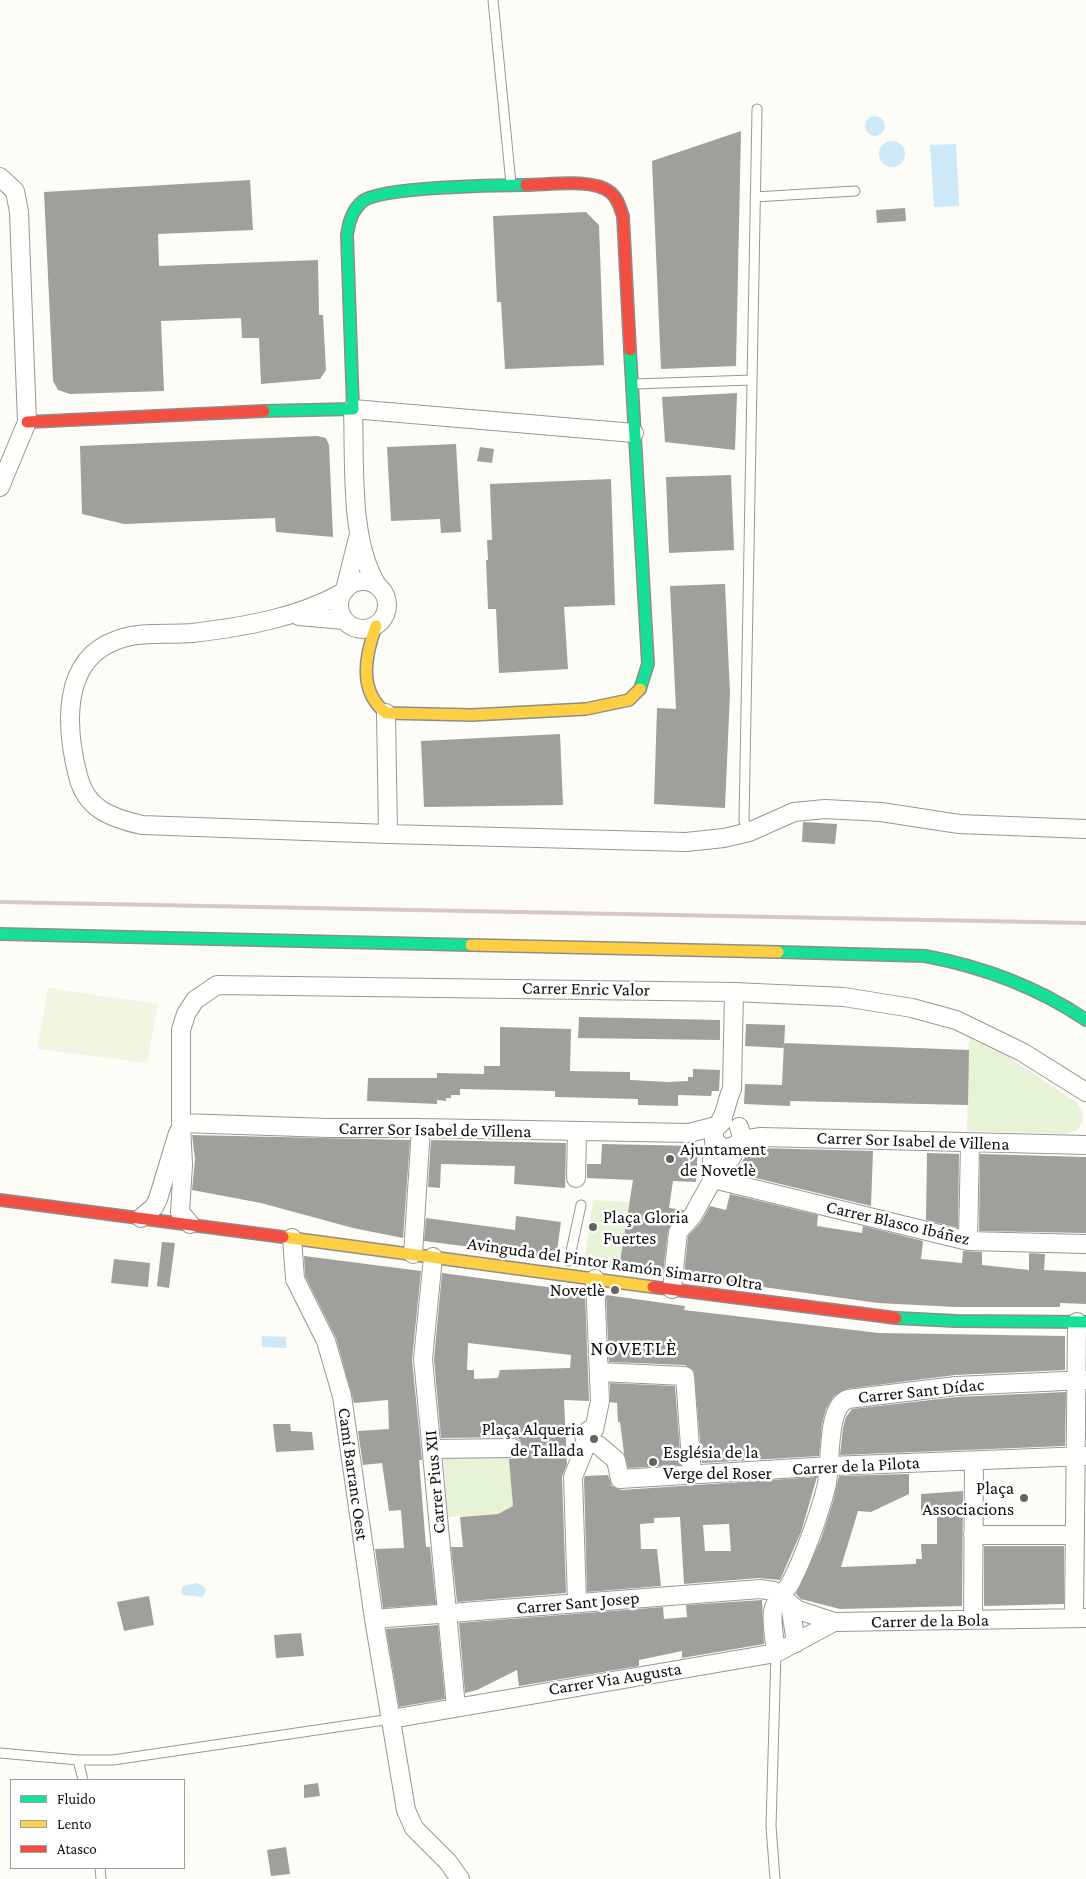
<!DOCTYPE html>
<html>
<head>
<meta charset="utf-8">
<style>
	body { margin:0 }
	#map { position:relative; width:1086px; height:1879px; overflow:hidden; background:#fdfcf7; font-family:"Crimson Pro",serif }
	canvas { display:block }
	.legend { position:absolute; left:10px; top:1779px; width:175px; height:90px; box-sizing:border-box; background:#fff; border:1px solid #a0a0a0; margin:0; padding:6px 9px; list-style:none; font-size:15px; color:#111 }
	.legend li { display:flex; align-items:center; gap:10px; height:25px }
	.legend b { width:25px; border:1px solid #a0a0a0 }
</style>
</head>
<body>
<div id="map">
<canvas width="1086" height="1879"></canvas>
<ul class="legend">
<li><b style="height:6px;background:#16e098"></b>Fluido</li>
<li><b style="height:6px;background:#ffcf43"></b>Lento</li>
<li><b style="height:6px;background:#f24e42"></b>Atasco</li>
</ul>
</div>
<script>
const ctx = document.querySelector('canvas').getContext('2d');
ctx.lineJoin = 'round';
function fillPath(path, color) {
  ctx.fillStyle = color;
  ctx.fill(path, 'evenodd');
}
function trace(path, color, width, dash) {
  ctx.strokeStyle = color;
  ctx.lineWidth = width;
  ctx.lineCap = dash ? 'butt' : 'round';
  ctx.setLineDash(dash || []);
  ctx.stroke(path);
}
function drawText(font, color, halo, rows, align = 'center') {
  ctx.font = font + ' "Crimson Pro",serif';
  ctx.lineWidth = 5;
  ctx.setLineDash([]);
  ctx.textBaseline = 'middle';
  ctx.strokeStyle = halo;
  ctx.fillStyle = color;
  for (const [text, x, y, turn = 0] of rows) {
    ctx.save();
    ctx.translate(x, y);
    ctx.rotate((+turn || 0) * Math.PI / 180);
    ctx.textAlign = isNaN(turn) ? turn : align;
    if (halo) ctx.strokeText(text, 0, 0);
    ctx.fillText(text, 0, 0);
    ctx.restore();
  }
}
fillPath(new Path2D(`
	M969,1038L1007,1056L1076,1102L1082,1111L1083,1122L1076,1131L1065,1134L967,1131Z
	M593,1200L629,1202L619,1269L584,1264Z
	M509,1453L513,1507L498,1514L448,1517L443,1455Z`), '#e7f3d7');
fillPath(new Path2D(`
	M48,988L158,1004L147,1063L37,1049Z`), '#f0f6e1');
fillPath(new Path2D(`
	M865 126a10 10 0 1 1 20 0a10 10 0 1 1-20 0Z
	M879 154a13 13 0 1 1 26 0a13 13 0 1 1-26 0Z
	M956,144L959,206L934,207L930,145Z
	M262,1336L286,1337V1348L262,1347Z
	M196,1583L202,1585L206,1590L203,1597L182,1595L181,1591L183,1586Z`), '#cde8f7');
fillPath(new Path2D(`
	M741,131L736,366L661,369L652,161Z
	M250,180L253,230L158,234L159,266L318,260L319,315H323L326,370L320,379L261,384L259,338H242L241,318L161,321L164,391L70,394L58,390L53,381L44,192Z
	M905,208L906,221L877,223L876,210Z
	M586,212L599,225L604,365L505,369L501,302H497L493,216Z
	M737,393L735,450L665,442L662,397Z
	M317,436L326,438L329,445L333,537L276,532L275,518L124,524L82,514L80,446Z
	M456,444L461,532L441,533L440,519L391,521L387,447Z
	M480,447L494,449L492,463L477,461Z
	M731,475L734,550L669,553L666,477Z
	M611,479L615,605L564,607L568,669L499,673L496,609H488L486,560H488L487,540H492L490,484Z
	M725,584L730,693L725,808L654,804L657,708L676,709L670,586Z
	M560,734L563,805L424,807L421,741Z
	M803,822L837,824L835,844L802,842Z
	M579,1017L720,1020V1040L578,1038Z
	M746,1024L785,1025L784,1048L745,1046Z
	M500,1027L571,1029L570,1071L630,1072V1080L668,1082L688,1081V1077H693V1069L720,1070L719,1091H712L711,1096L678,1095V1106L638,1105V1099L555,1097V1091L460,1089V1095H451V1098H446V1101L437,1100V1104L367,1101L368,1078H437V1073L484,1074V1066H500Z
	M784,1043L969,1050L968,1105L790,1101V1106L744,1104L745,1084L782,1085Z
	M192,1135L410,1140L403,1238L353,1228L261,1203L192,1190L195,1159Z
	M431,1140L566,1143L565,1188L514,1184L515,1166L441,1164L440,1188L428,1187Z
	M602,1144L698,1146L696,1182L673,1181L669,1208L684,1210L668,1230L663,1274L619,1268L633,1180L587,1178V1164H601Z
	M758,1148L873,1151L871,1206L735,1173L750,1149Z
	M927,1153L959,1154L958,1228L926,1220Z
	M980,1154L1086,1157V1233L979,1231Z
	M730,1194L818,1215L817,1226L862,1233L863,1226L923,1241L921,1259L962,1263L963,1251L982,1252V1265L1029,1270V1253L1045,1254L1044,1270L1086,1272V1304L1060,1303V1307H956L878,1303L684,1276L688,1236L701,1222L710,1206L726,1210Z
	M516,1216L561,1222L556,1258L424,1241L426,1218L515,1230Z
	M162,1242L175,1243L169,1288L157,1286Z
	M304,1256L421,1271L412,1360L422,1460H419L426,1547H430L436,1604L383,1608L375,1549L404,1548L401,1510L389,1511L382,1463L363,1465L358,1431L389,1429L388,1400L354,1403L336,1338L305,1276Z
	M114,1259L150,1263L148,1287L111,1283Z
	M442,1273L585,1292L589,1401L564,1400L567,1464L562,1477L566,1593L457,1602L451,1547H463L460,1517L498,1514L513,1506L509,1459L519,1457L524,1447L519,1439L513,1437L441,1438L434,1359ZM468,1343L571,1355L570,1368L500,1370L498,1378L474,1379V1370H467Z
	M606,1295L685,1306L684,1310L879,1333L1065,1336V1370L955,1375L846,1389L834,1396L826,1409L822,1424L819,1456L702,1463L694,1371L685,1365L609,1362Z
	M610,1383L675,1386L681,1465L628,1468L624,1453L620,1422H618L617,1403L610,1402Z
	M1066,1392L1065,1446L840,1455L843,1428L846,1417L852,1409L957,1397Z
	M273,1424H290L291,1431L312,1432L314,1450L276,1452Z
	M909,1474V1494L871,1512L858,1511L841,1567L916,1564V1559H922L921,1544H937V1514L921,1516V1494L963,1491L962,1606L840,1609L801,1599L796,1594L821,1539L833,1502L839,1476Z
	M608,1475L612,1486L621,1490L817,1477L801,1532L780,1580L759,1578L684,1584L680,1517L654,1518V1523L640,1524L641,1549H657L661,1586L587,1592L584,1479L585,1476ZM729,1524L731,1551H705L703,1525Z
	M984,1546H1064V1604L984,1606Z
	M149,1596L154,1625L124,1631L117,1602Z
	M762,1600L764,1644L682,1658V1651L639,1660V1666L519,1686L517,1670L477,1690L465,1693L459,1623L663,1607L664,1619L687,1617L686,1605Z
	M438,1625L445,1699L399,1707L386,1629Z
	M301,1633L304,1656L276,1658L274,1635Z
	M318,1783L320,1796L304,1798V1785Z
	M286,1847L290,1874L271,1876L267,1850Z`), '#a19f9c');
const lane = new Path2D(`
	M493,0L511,184
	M755,197L855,191
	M634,384L752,380
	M749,832L744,821L757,109
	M569,1261L581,1205
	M0,1753L78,1760H113L391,1719
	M78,1760L83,1780
	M100,1868L101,1879
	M775,1879L771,1826L776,1653`);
const street = new Path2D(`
	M0,177L15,191L19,212L27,422L0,487
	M339 605a24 24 0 1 1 48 0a24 24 0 1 1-48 0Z
	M377,585C349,540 355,462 353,409L634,433
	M345,590L358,538
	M342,593C297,618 243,627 192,633C168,635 140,631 117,640C60,660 66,729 78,776C86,809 111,818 142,825L388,834L386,713
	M299,616L344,620
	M388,834L686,842L724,838L749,832L794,812L825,809L881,812L959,824L1086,829
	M723,1121L714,1130V1141L725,1149L739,1144
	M181,1123L329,1128H421L689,1133L716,1126
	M719,1123C727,1112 726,1101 732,1089L734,992
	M741,1140L761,1137L1086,1145
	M576,1178L577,1132
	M713,1179L968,1241L1086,1244
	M713,1179L712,1160L715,1142
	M141,1218L154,1207L158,1199L178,1133
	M190,1224L180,1212L183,1165L181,1123V1030L186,1014L195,1000L217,985L734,992L844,997L912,1008L956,1020L1022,1052L1086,1092
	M292,1238L295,1279L326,1341L342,1396L374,1619L406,1810L414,1828L448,1862L460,1879
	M968,1241L970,1144
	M413,1254L421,1128
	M433,1257L423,1359L456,1707
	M672,1289L678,1232L693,1215L713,1179L731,1158L742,1137L739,1127
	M599,1372L685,1376L692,1475
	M594,1430L600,1401L595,1279
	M598,1445L616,1460L620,1479L830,1466L1086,1456
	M433,1449L513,1448
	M973,1535H1075
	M577,1603L573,1477L586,1445L584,1435L589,1430H594
	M790,1604L796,1643
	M1074,1618L1077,1322
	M374,1619L760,1589L774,1591L798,1610L834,1622L1086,1618
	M973,1620L974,1461
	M776,1653C775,1640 771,1624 773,1611C775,1599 786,1592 791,1582C804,1557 819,1515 826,1488C832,1468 825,1407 848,1399L956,1386L1086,1380
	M391,1719L776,1653L834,1622`);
const fast = new Path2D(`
	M630,350L648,664L640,689
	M264,411L353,409L347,235C349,222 352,210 363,201C382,187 496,185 526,185
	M0,934L471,945
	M778,952L925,956C984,967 1036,986 1086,1020
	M896,1318L956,1321L1086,1322`);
const slow = new Path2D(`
	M376,626C365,656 358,691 386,713L472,715L586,709L629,700L640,689
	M471,945L778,952
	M283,1237L653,1287`);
const jam = new Path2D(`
	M526,185C548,185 592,178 610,192C618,198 620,208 623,216L630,350
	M27,422L264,411
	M0,1200L283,1237
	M653,1287L896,1318`);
trace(lane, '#979795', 11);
trace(street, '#979795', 20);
trace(fast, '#8e8d8b', 14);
trace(slow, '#8e8d8b', 14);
trace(jam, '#8e8d8b', 14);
trace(lane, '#fffffe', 9);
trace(street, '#fffffe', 18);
trace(fast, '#16e098', 11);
trace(slow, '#ffcf43', 11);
trace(jam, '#f24e42', 11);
trace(new Path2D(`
	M0,902L1086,923`), '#d9c6c7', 4);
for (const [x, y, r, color] of [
	[670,1159,5,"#646362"],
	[593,1227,5,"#646362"],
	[615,1290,5,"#646362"],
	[594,1439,5,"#646362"],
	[653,1462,5,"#646362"],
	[1024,1498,5,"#646362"]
]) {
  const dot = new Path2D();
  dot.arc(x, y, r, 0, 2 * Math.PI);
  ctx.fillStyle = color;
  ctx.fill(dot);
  trace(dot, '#fff', 2);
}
drawText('18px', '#111', '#fff', [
	["Carrer Enric Valor",586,989,1],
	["Carrer Sor Isabel de Villena",435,1130,1],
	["Carrer Sor Isabel de Villena",913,1141,2],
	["Carrer Blasco Ibáñez",898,1223,13],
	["Avinguda del Pintor Ramón Simarro Oltra",615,1264,8],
	["Carrer Sant Dídac",921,1391,-6],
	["Carrer de la Pilota",856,1466,-3],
	["Camí Barranc Oest",353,1474,82],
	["Carrer Pius XII",435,1482,-95],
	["Carrer Sant Josep",578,1603,-5],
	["Carrer de la Bola",930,1621,-1],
	["Carrer Via Augusta",615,1679,-9]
]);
drawText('18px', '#111', '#fff', [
	["Ajuntament",680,1149],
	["de Novetlè",680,1170],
	["Plaça Gloria",603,1217],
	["Fuertes",603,1238],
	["Novetlè",605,1290,"right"],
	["Plaça Alqueria",584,1429,"right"],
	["de Tallada",584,1450,"right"],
	["Església de la",663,1452],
	["Verge del Roser",663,1473],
	["Plaça",1014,1488,"right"],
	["Associacions",1014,1509,"right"]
], 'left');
ctx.letterSpacing = '1px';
drawText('20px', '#111', '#fff', [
	["NOVETLÈ",634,1349]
]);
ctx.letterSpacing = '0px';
</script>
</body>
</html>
